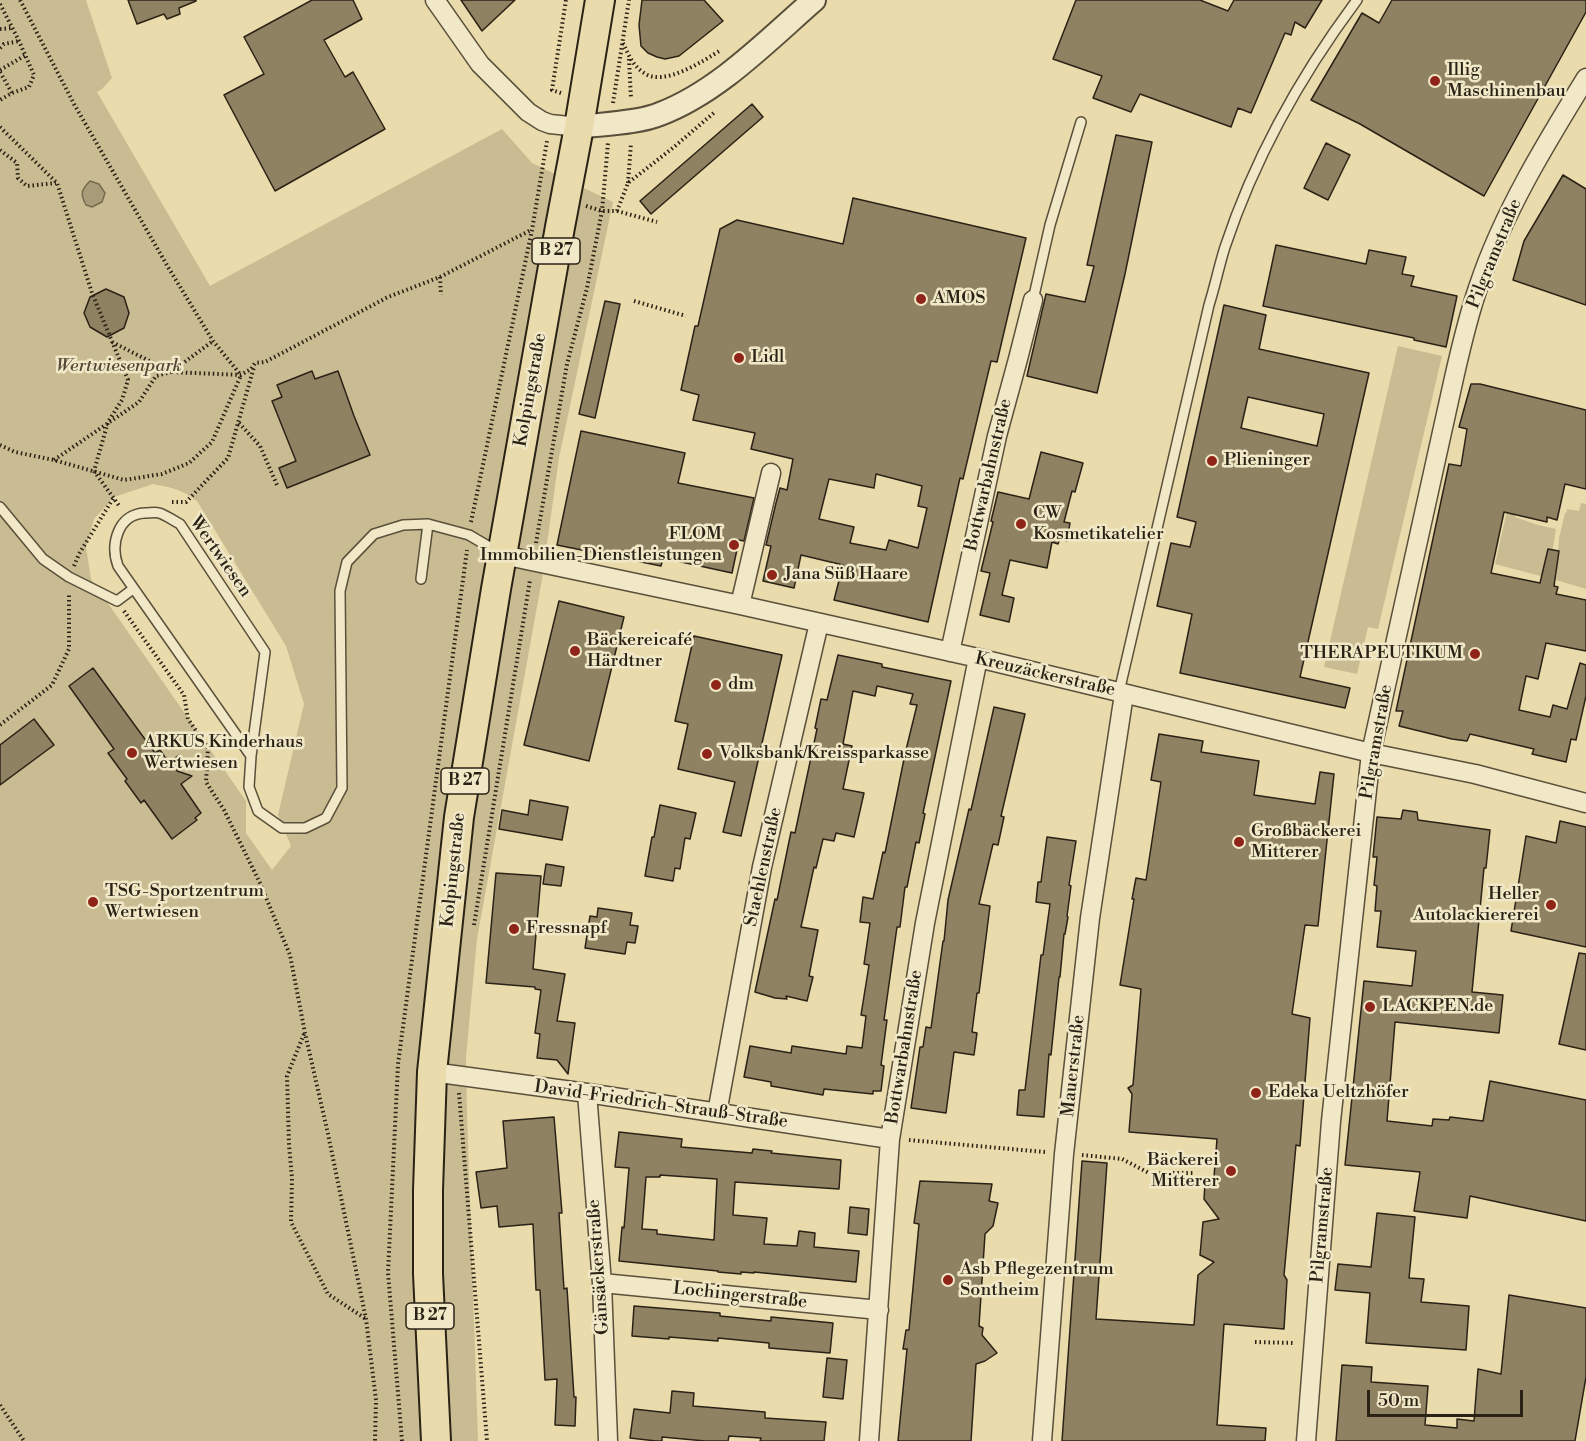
<!DOCTYPE html>
<html>
<head>
<meta charset="utf-8">
<style>
	body { margin:0 }
	#map { position:relative; width:1586px; height:1441px; overflow:hidden; background:#e9dbab; font-family:"Libre Bodoni",serif }
	canvas { display:block }
	.scale { position:absolute; left:1367px; top:1390px; width:156px; height:27px; box-sizing:border-box; border:3px solid #2b2216; border-top:0; padding-left:8px; font-size:18px; line-height:21px; white-space:nowrap; color:#2b2216; -webkit-text-stroke:4px #f1e8c8; paint-order:stroke }
</style>
</head>
<body>
<div id="map">
<canvas width="1586" height="1441"></canvas>
<div class="scale">50 m</div>
</div>
<script>
const ctx = document.querySelector('canvas').getContext('2d');
ctx.lineJoin = 'round';
function fillPath(path, color) {
  ctx.fillStyle = color;
  ctx.fill(path, 'evenodd');
}
function trace(path, color, width, dash) {
  ctx.strokeStyle = color;
  ctx.lineWidth = width;
  ctx.lineCap = dash ? 'butt' : 'round';
  ctx.setLineDash(dash || []);
  ctx.stroke(path);
}
function drawText(font, color, halo, rows, align = 'center') {
  ctx.font = font + ' "Libre Bodoni",serif';
  ctx.lineWidth = 5;
  ctx.setLineDash([]);
  ctx.textBaseline = 'middle';
  ctx.strokeStyle = halo;
  ctx.fillStyle = color;
  for (const [text, x, y, turn = 0] of rows) {
    ctx.save();
    ctx.translate(x, y);
    ctx.rotate((+turn || 0) * Math.PI / 180);
    ctx.textAlign = isNaN(turn) ? turn : align;
    if (halo) ctx.strokeText(text, 0, 0);
    ctx.fillText(text, 0, 0);
    ctx.restore();
  }
}
fillPath(new Path2D(`
	M0,0H86L112,78L102,89L97,92L210,286L502,129L532,163L613,202L559,458L542,579L477,939L466,1057L467,1114L478,1441H0ZM153,484C173,488 181,489 197,501L286,646L304,704L278,815L291,846L272,870L246,833V801L91,579L86,547L94,519L114,497Z
	M1398,346L1442,356L1378,629L1368,627L1357,674L1324,667Z
	M1517,467H1525L1515,517L1538,525L1556,529L1548,578L1495,564Z
	M1581,503L1586,504V589L1556,580L1559,538L1565,513L1567,512V509L1579,511Z`), '#c9bc92');
const water = new Path2D(`
	M90,181L99,184L105,193L102,202L92,207L86,205C80,194 81,190 90,181Z`);
fillPath(water, '#a89c78');
trace(water, '#766b51', 1.5);
const building = new Path2D(`
	M128,0H196V1L179,8L180,14L167,19L164,14L137,24Z
	M312,0H353L362,19L324,40L345,77L353,72L385,129L275,191L224,95L264,74L244,37Z
	M461,0H515L482,31Z
	M642,0H704L723,21L679,56L665,59L657,57L648,53L641,46L639,25Z
	M1076,0H1200L1228,11L1234,0H1322L1305,28L1295,22L1291,35L1285,33L1251,113L1238,108L1231,127L1140,94L1131,112L1093,98L1102,76L1053,59Z
	M1392,0H1586V12L1484,196L1360,124L1311,100L1362,13L1379,23Z
	M752,104L763,117L651,214L640,201Z
	M1116,135L1152,142L1125,274L1097,393L1027,376L1046,294L1085,302L1094,266L1087,265Z
	M1326,143L1350,155L1328,200L1304,188Z
	M1563,175L1586,189V305L1513,280L1524,241Z
	M853,198L1026,238L997,362L991,361L963,479L960,478L928,622L834,600L843,565L801,555L794,588L763,581L771,546L766,545L776,503L780,488L787,490L793,459L751,449L755,433L693,420L699,395L681,390L695,326H698L720,229L737,220L843,244ZM876,474L922,486L918,506L927,508L918,548L889,540L886,550L850,543L854,527L819,519L829,479L874,488Z
	M1276,245L1366,264L1369,250L1406,257L1402,274L1414,276L1411,286L1457,296L1446,347L1414,340V338L1263,306Z
	M106,289L124,297L129,313L124,328L107,337L90,327L84,313L90,297Z
	M605,301L620,304L595,418L579,414Z
	M1224,305L1266,315L1259,349L1369,373L1300,677L1350,688L1345,708L1180,673L1192,614L1157,606L1171,543L1190,547L1196,522L1177,517ZM1248,397L1324,414L1317,446L1241,428Z
	M312,371L315,379L338,371L354,416L370,455L287,488L279,468L296,461L272,401L282,397L277,385Z
	M1471,384H1480L1586,410V489L1565,484L1557,520L1547,517V522L1504,512L1491,573L1540,583L1548,549L1559,551L1554,586L1558,587L1556,594L1586,600V651L1546,643L1538,679L1526,676L1519,710L1550,717L1553,705L1567,709L1580,663L1586,665V696L1576,740L1571,739L1566,762L1532,754L1534,749L1470,734L1467,741L1452,739L1399,726L1403,711H1396L1449,464L1461,466L1467,429L1459,427Z
	M581,431L685,453L678,483L754,498L744,541L739,540L732,573L663,558L661,566L557,545Z
	M1041,452L1083,463L1075,492L1072,491L1064,522L1070,523L1067,541L1060,539L1058,544L1052,542L1047,568L1010,560L1002,595L1014,598L1009,622L980,615L990,573L981,571L993,522L991,521L998,492L1029,499Z
	M559,601L624,617L589,761L524,745Z
	M694,636L782,655L741,836L723,832L735,782L678,769L688,724L675,721Z
	M838,655L882,664V667L951,681L923,813L925,814L919,843L916,842L907,887H905L900,927H897L884,1020H887L881,1065L884,1066L881,1091H873V1094L824,1089L823,1095L771,1086V1082L744,1077L750,1046L791,1053L792,1046L846,1054L847,1046L862,1048L866,1016L861,1015L869,965L864,964L870,923L860,922L863,897L873,899L883,852L885,853L905,754L917,705L910,704L913,694L877,686L875,696L853,691L843,744L852,746L843,789L864,793L854,837L836,833L834,841L823,839L816,868L814,867L801,927L818,930L809,976L813,977L807,1001L786,996L787,999L775,998L755,992L775,899L777,900L791,832L795,833L817,729L815,728L821,699L827,700Z
	M93,668L155,753L160,750L169,763L179,755L177,771L192,776L181,784L201,813L195,818L197,820L172,839L144,800L141,803L125,781L127,779L108,753L114,749L69,686Z
	M994,707L1025,714L1001,816L1004,817L998,845L993,844L979,904L990,906L979,993H977L972,1032L977,1033L974,1055L954,1052L946,1113L911,1108L920,1047H923L926,1027L931,1028L943,941H944L948,900L969,809L971,810Z
	M34,719L54,745L0,785V745Z
	M1159,734L1203,741L1201,752L1259,761L1254,795L1315,804L1320,772L1334,774L1318,926L1305,925L1292,1014L1310,1018L1300,1146L1296,1145L1284,1275L1287,1280L1284,1329L1224,1324L1217,1425L1266,1428L1265,1441H1062L1082,1161L1107,1163L1096,1319L1194,1325L1198,1275L1214,1262L1200,1255L1203,1222L1219,1219L1204,1199L1205,1184L1214,1177L1217,1139L1129,1132L1132,1094L1128,1088L1133,1085L1141,989L1120,985L1134,899H1132L1136,878L1146,880L1161,782L1151,780Z
	M530,800L568,807L562,840L499,829L502,810L528,815Z
	M660,805L696,813L690,839L685,838L680,869L675,868L673,881L645,876L652,837H654Z
	M1403,810L1417,812L1418,820L1490,830L1486,868H1484L1472,992L1503,995L1499,1033L1395,1022L1387,1121L1432,1126L1433,1119L1449,1120L1450,1117L1483,1121L1490,1081L1586,1100V1221L1470,1196L1467,1218L1414,1211L1420,1172L1345,1165L1364,981L1412,986L1416,951L1377,947L1381,911H1375L1377,886L1374,885L1377,857H1373L1377,817L1401,819Z
	M1560,821L1586,827V947L1511,931L1526,836L1556,843Z
	M1047,837L1076,841L1069,885L1071,886L1067,916L1068,917L1065,934H1064L1060,977H1059L1051,1055L1049,1054L1044,1117L1017,1115L1019,1090H1025L1041,955H1043L1050,904L1036,902L1038,882H1041Z
	M546,864L564,867L561,886L543,884Z
	M496,873L541,876L533,969L565,974L557,1021L575,1023L568,1074L557,1060L537,1058L540,1034L535,1033L541,990L535,989V987L486,983Z
	M598,908L632,913L630,925L638,926L635,943L627,942L625,954L585,948L590,916L597,917Z
	M1579,953L1586,954V1050L1559,1044Z
	M554,1117L562,1213H559L564,1289L567,1288L574,1397H576L575,1426L555,1425L557,1379L545,1380L540,1290H536L533,1224L499,1227L497,1206L481,1208L476,1172L507,1168L503,1121Z
	M619,1132L682,1139L681,1147L752,1153L753,1149L772,1151L771,1153L841,1160L839,1189L735,1182L733,1215L767,1218L764,1244L797,1246L799,1231L815,1233L814,1247L859,1251L856,1282L754,1272V1273L741,1272V1274L718,1272V1271L619,1261L622,1227L624,1228L629,1168L615,1167ZM660,1175L717,1179L714,1240L657,1234V1230L642,1229L646,1177H660Z
	M920,1181L992,1184L989,1201L998,1203L993,1226L985,1234L979,1326L983,1328L982,1335L997,1353L985,1361L976,1364L971,1441H898L907,1349H903L906,1330H909L919,1224L914,1223Z
	M850,1207L869,1209L867,1235L848,1233Z
	M1377,1213L1415,1217L1409,1278L1424,1279L1421,1302L1469,1306L1466,1350L1366,1343L1370,1293L1335,1290L1338,1264L1371,1267Z
	M1509,1295L1586,1308V1377L1575,1441H1336L1342,1365L1372,1367L1371,1382L1428,1386L1425,1425L1457,1428V1419L1474,1421L1478,1369L1501,1374Z
	M634,1306L720,1313V1316L771,1321V1317L833,1323L830,1353L769,1348V1343L718,1338V1341L669,1337V1339L632,1336Z
	M827,1358L847,1360L843,1399L823,1397Z
	M672,1391L694,1393L693,1406L765,1412V1418L826,1422L824,1441H760L761,1438L729,1436L728,1441H705L662,1437V1441H656L630,1438L634,1409L670,1413Z`);
fillPath(building, '#8e8263');
trace(building, '#2b2216', 1.5);
const service = new Path2D(`
	M1033,300L1050,225L1081,122
	M0,507L43,559L69,577L117,601L133,589
	M421,579L428,524
	M1119,692L1209,305C1215,286 1219,266 1225,247C1255,157 1301,75 1357,0
	M251,756L118,566C110,544 118,514 145,513C150,513 155,512 159,513C166,515 174,521 180,524L265,652L251,756L249,787L258,811L282,828H305L326,818L342,788L340,591L347,562L374,534L403,525L428,524L469,535L498,552`);
const minor = new Path2D(`
	M435,0L480,64L528,112L542,121L550,124L579,127
	M503,555L740,605L978,658L1371,753L1475,774L1586,803
	M740,605L771,473
	M950,652L997,436L1018,359L1033,300
	M432,1072L587,1093L890,1139
	M587,1093L602,1283L608,1441
	M717,1113L762,867L819,623
	M602,1283L879,1310
	M869,1441L890,1139L925,923L978,658
	M1042,1441L1064,1154L1090,918L1124,694
	M1306,1441L1331,1121L1371,753L1454,378C1461,347 1468,316 1479,285C1503,213 1546,143 1586,78`);
const tertiary = new Path2D(`
	M579,127C602,124 639,123 660,114C718,92 767,41 814,0`);
const primary = new Path2D(`
	M436,1441L428,1274V1190L432,1072L459,817L496,589L560,227L579,127L600,0`);
trace(service, '#5a503b', 12);
trace(minor, '#5a503b', 21);
trace(tertiary, '#5a503b', 26);
trace(primary, '#2b2216', 32);
trace(new Path2D(`
	M20,0L74,104L168,267L213,341L240,374
	M0,4L19,41L34,75L29,87L12,93L0,100
	M0,29L13,28
	M623,43C628,54 633,66 644,73C664,87 703,61 721,50
	M0,48L4,44L19,41
	M629,59L631,99
	M0,70L26,55
	M0,72L12,93
	M561,93L552,90L566,0
	M613,103L629,0
	M0,127L57,183L92,293L128,380L122,400L108,422L94,471
	M0,150L17,163L18,178L27,186L56,183
	M628,183L631,143
	M586,206L602,211H617L628,183L674,147L716,111
	M617,211L657,222
	M440,277L441,295
	M634,301L686,316
	M112,342L171,372L241,375L251,369L255,363L265,362L388,297L440,277L531,230
	M239,423L260,446L277,485
	M0,445L15,452L54,460L124,480L162,474L189,463L212,442L241,375
	M54,460L139,402L156,376L171,372L213,341
	M94,471L120,507
	M172,502H186L228,458L254,367
	M471,522L532,230L547,141
	M536,543L567,364L587,288L602,211L608,143
	M74,566L79,554L114,497
	M124,611L184,695L188,719L208,748L206,782L224,810L259,881L290,955L305,1033L328,1134L366,1319L376,1400L375,1441
	M0,725L52,685L69,649V593
	M474,925L530,580
	M304,1034L287,1076L289,1145L292,1178L291,1222L328,1294L366,1319
	M459,1093L487,1441
	M909,1140L1045,1152
	M1082,1155L1122,1159L1149,1173H1193
	M1255,1342L1294,1343
	M0,1405L24,1441
	M402,1441L388,1273L398,1064L467,550`), '#2b2216', 4, [1.5, 3]);
trace(service, '#f1e8c8', 9);
trace(minor, '#f1e8c8', 18);
trace(tertiary, '#f1e8c8', 22);
trace(primary, '#e9dbab', 28);
for (const [x, y, r, color] of [
	[1435,81,6,"#8f2418"],
	[921,299,6,"#8f2418"],
	[739,358,6,"#8f2418"],
	[1212,461,6,"#8f2418"],
	[1021,524,6,"#8f2418"],
	[734,545,6,"#8f2418"],
	[772,575,6,"#8f2418"],
	[575,651,6,"#8f2418"],
	[1475,654,6,"#8f2418"],
	[716,685,6,"#8f2418"],
	[132,753,6,"#8f2418"],
	[707,754,6,"#8f2418"],
	[1239,842,6,"#8f2418"],
	[93,902,6,"#8f2418"],
	[1551,905,6,"#8f2418"],
	[514,929,6,"#8f2418"],
	[1370,1007,6,"#8f2418"],
	[1256,1093,6,"#8f2418"],
	[1231,1171,6,"#8f2418"],
	[948,1280,6,"#8f2418"]
]) {
  const dot = new Path2D();
  dot.arc(x, y, r, 0, 2 * Math.PI);
  ctx.fillStyle = color;
  ctx.fill(dot);
  trace(dot, '#f1e8c8', 2);
}
for (const [x, y, w] of [
	[556,251,48],
	[465,781,48],
	[430,1316,48]
]) {
  const box = new Path2D();
  box.roundRect(x - w / 2, y - 13, w, 26, 4.5);
  ctx.fillStyle = '#f1e8c8';
  ctx.fill(box);
  trace(box, '#2b2216', 1.5);
}
drawText('bold 16px', '#2b2216', null, [
	["B 27",556,251],
	["B 27",465,781],
	["B 27",430,1316]
]);
drawText('18px', '#2b2216', '#f1e8c8', [
	["Illig",1447,71],
	["Maschinenbau",1447,92],
	["AMOS",933,299],
	["Lidl",751,358],
	["Plieninger",1224,461],
	["CW",1033,514],
	["Kosmetikatelier",1033,535],
	["FLOM",722,535,"right"],
	["Immobilien-Dienstleistungen",722,556,"right"],
	["Jana Süß Haare",784,575],
	["Bäckereicafé",587,641],
	["Härdtner",587,662],
	["THERAPEUTIKUM",1463,654,"right"],
	["dm",728,685],
	["ARKUS Kinderhaus",144,743],
	["Wertwiesen",144,764],
	["Volksbank/Kreissparkasse",719,754],
	["Großbäckerei",1251,832],
	["Mitterer",1251,853],
	["TSG-Sportzentrum",105,892],
	["Wertwiesen",105,913],
	["Heller",1539,895,"right"],
	["Autolackiererei",1539,916,"right"],
	["Fressnapf",526,929],
	["LACKPEN.de",1382,1007],
	["Edeka Ueltzhöfer",1268,1093],
	["Bäckerei",1219,1161,"right"],
	["Mitterer",1219,1182,"right"],
	["Asb Pflegezentrum",960,1270],
	["Sontheim",960,1291]
], 'left');
drawText('18px', '#2b2216', '#f1e8c8', [
	["Pilgramstraße",1495,254,-68],
	["Kolpingstraße",531,390,-80],
	["Bottwarbahnstraße",989,475,-77],
	["Wertwiesen",220,557,55],
	["Kreuzäckerstraße",1045,675,13],
	["Pilgramstraße",1377,742,-80],
	["Staehlenstraße",764,867,-78],
	["Kolpingstraße",454,870,-84],
	["Bottwarbahnstraße",905,1047,-81],
	["Mauerstraße",1074,1066,-84],
	["David-Friedrich-Strauß-Straße",661,1105,8],
	["Pilgramstraße",1323,1225,-85],
	["Gänsäckerstraße",599,1267,-94],
	["Lochingerstraße",740,1296,6]
]);
drawText('italic 18px', '#524835', '#f1e8c8', [
	["Wertwiesenpark",119,367]
]);
</script>
</body>
</html>
